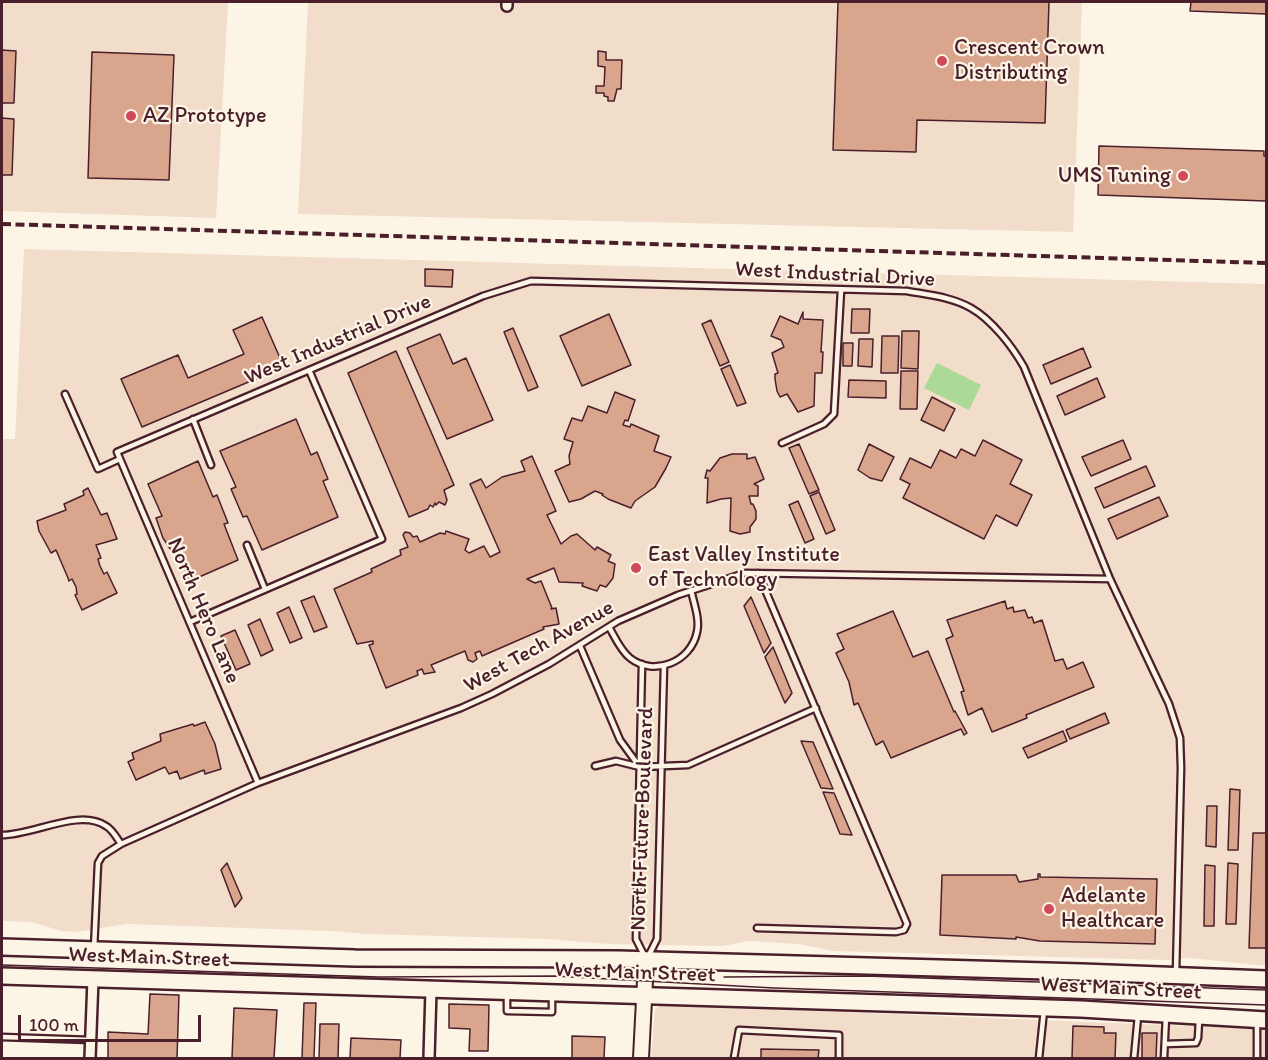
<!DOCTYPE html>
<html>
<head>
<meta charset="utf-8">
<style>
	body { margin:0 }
	#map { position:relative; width:1268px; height:1060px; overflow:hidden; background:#fcf5e5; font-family:Itim,sans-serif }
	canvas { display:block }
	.frame { position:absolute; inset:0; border:3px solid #4a1f2b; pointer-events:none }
	.scale { position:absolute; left:18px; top:1015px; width:183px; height:27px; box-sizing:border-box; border:3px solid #4a1f2b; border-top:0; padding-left:8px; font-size:18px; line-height:21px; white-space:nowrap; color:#4a1f2b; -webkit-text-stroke:4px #fcf5e5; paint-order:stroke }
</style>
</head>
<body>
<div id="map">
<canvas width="1268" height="1060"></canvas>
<div class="frame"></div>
<div class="scale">100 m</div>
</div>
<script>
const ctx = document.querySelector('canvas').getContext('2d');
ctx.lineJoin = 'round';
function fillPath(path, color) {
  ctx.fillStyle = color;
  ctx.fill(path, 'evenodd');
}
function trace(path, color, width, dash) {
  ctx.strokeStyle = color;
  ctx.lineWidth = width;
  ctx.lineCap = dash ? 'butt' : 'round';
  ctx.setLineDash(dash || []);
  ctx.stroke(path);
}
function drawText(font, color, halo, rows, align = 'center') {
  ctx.font = font + ' Itim,sans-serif';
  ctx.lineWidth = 4.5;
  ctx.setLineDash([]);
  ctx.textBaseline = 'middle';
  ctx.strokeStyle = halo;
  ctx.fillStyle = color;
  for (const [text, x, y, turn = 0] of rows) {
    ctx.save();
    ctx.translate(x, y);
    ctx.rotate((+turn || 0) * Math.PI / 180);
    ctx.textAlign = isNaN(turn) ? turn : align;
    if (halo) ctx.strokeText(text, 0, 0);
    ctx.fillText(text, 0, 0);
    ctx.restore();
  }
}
fillPath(new Path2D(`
	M2,2H228L216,218L2,211Z
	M308,2H1082L1073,232L298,214Z
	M24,249L1266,284V966L1190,958L1165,960L834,951L798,944L749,941L723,946L608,944L548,939L368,934L331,931L126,924L77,932L61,931L32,922L2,921V439H15Z
	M661,1005L1266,1029V1058H651L655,1009Z`), '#f2ddcb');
fillPath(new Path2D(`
	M937,363L981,385L969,410L924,388Z`), '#aad998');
const building = new Path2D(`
	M838,2H1049L1045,123L917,120L916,152L833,150Z
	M1191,2H1266V14L1190,11Z
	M2,50L16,51L14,103H2Z
	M598,51L606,52V60H622L621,89H617L614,101H608V97L604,96V93H596V86H604L605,67L598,66Z
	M92,52L174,55L169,180L88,178Z
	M2,118L14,119L12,175H2Z
	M1099,146L1264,151V156H1266V201L1098,195Z
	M425,269L453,270L452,287L425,286Z
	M852,309H870L869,333H851Z
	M803,312V319L823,320L821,352H823L822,373H815L814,406L798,412L787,394L780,397L777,391L775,379V374L778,373L772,353L784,347L781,340L771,336L780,316L798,324Z
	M609,314L631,365L582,386L560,336Z
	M262,317L284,367L142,427L121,379L178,355L188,378L244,354L233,330Z
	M711,320L729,362L720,366L702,324Z
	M513,328L538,387L528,391L504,332Z
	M902,331H919L918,369L901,368Z
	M440,334L453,364L466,358L493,420L447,439L407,348Z
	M882,336H899L898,373H881Z
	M859,339H873L872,367L858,366Z
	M843,343H853L852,366H843Z
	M1083,348L1091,367L1051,384L1043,365Z
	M396,351L454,485L444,490L447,500L445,505L439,502L436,505L435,503L433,507L430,505L428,509L409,517L348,373Z
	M730,365L746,403L737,406L721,369Z
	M901,371H918L917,409H900Z
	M1097,378L1105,397L1065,415L1057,396Z
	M849,380L886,381V398L848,397Z
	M615,392L635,400L628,421L625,420L623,425L630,427L631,424L659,436L654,451L671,457L666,468L655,487L635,501L631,508L608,499L602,495L603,494L595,491L581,499L569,502L555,471L570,464L569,456L573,442L564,439L572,418L582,421L588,406L607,413Z
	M932,397L955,409L944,431L921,420Z
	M296,419L311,455L317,452L328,479L323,481L338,517L262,550L247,516L243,517L231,489L236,487L220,451Z
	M983,440L1022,460L1010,484L1032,495L1017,526L996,515L984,539L903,498L910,484L900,479L910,458L931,468L940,450L956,458L961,449L975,456Z
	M1123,440L1131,459L1091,476L1082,457Z
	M799,444L819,490L809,494L789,448Z
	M869,444L894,457L882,481L870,478L858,470Z
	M732,454H747V459L755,457L764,479L754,484L758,486V496H749L751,504H753L756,511V519L750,527V532L740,534L730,531L731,498L721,499L707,503L708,478H705L707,470L710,471L720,458Z
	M532,456L556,511L547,515L561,544L571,536L577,534L595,550L597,547L611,555L608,561L615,564L613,578L606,587L600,585L597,591L582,586L583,583L559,582L554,568L527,579L535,583L541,581L552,608L551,609L556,608L559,624L543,627L544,629L482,656L480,651L475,653L477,659L473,662L468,660L465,651L431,665L435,672L424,674L422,669L417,671L418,675L386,688L369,645L373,644V641L357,644L334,589L372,572L371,569L401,555L400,550L408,547L403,535L405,532L410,533L413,537L417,536L420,542L440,533L445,534L446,531L469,539L465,550L469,553L484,546L490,557L500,552L470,484L481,479L486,488L502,477L525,471L521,461Z
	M198,461L213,497L217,495L228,523L224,524L238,560L190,581L176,549L171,550L163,538L156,518L162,516L148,484Z
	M1146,466L1155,486L1104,508L1095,488Z
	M88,488L101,515L107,513L117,539L96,545L101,558L98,559L100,566L104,574L107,572L117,593L82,610L75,595L77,594L76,587L72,579L69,581L68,578L56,550L51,553L39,531L37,521L66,510L64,504L84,495L83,491Z
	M819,492L835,530L826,534L810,496Z
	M1159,497L1168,516L1117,539L1108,519Z
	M798,501L814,539L805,543L789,505Z
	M314,596L327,627L314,632L301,601Z
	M751,597L771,643L764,653L744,606Z
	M1005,601L1007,609L1013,607L1014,612L1025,610L1028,618L1032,617L1034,623L1042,620L1055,661L1063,659L1067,669L1083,662L1094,687L1026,715L1027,718L992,732L982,708L968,715L961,692L964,691L946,639L953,636L947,620Z
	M289,607L302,638L290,643L277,613Z
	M893,611L913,657L928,651L954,712L955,711L967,733L964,735L961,729L891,758L883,741L876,745L858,703L854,705L849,682L836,653L844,649L837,634Z
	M260,619L273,650L261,656L248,625Z
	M235,630L250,664L236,670L221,636Z
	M773,647L792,693L785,703L765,657Z
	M1105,713L1109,723L1070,739L1066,730Z
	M205,722L215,744L221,769L205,774L204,770L180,779L177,771L169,774L165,767L136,780L128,762L134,759L132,753L161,741L160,734L193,724L194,726Z
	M1063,731L1067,741L1028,758L1023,748Z
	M801,741L813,742L833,789L821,788Z
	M1230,789L1240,790L1238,850H1228Z
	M823,792L834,793L852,835L840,834Z
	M1207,806H1217L1216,847L1206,846Z
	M1253,833H1266V948H1249Z
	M227,863L242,898L235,907L221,870Z
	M1228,863L1238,864L1236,924H1226Z
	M1205,865L1215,866L1214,926H1204Z
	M1038,874H1040V877L1157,879L1155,944L1040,941L1016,937V939L940,935L942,875H1016L1019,882L1038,879Z
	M150,994L179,995L177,1058H108V1032L148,1034Z
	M304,1003H316L314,1058H302Z
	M449,1004L489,1005L488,1051H469L470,1029L449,1028Z
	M234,1008L277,1010L274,1058H232Z
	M320,1024H339L338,1058H319Z
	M1073,1026L1104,1027V1033H1116L1115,1058H1072Z
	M1142,1033H1157L1156,1058H1142Z
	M572,1036L605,1037L604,1058H572Z
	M351,1038L401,1040L400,1058H350Z
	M761,1049L819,1050L818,1058H761Z`);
fillPath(building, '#d9a58d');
trace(building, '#4a1f2b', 1.5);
const lane = new Path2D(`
	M65,394L98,469L120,459
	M193,419L211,465
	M782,443L824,424L834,414L841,290
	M247,545L265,589
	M190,622L382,539L309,370
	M609,627C615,637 620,650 630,658C654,677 691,662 697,632C700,619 694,604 691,590
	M580,646L620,740L639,766
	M642,664L636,939L644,955
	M595,766L616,761L640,767L688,765L816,708
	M258,783L117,452L483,296L531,281L907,291C929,295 952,297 971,308C992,320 1012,346 1024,367L1110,579L1169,704L1180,738L1181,768L1176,972
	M2,835C34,835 79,808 106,826C112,829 117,838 121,844
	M757,928L896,932L904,930L907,924L758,573
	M94,949L98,863L102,856L121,844L258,783L461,708L492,694L549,664L618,621L678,595L745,573L1110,579
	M649,955L657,939L664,666
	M507,994V1011L552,1012V995
	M1257,1022V1058
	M2,1037L91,1040
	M1165,1044L1196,1043L1198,1038L1199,1020
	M734,1058L739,1030L839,1035V1058
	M1039,1058L1044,1010
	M1134,1058L1138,1016
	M1164,1058L1166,1016`);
const street = new Path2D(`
	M507,6V2
	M90,1058L93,979
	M429,1058L431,990`);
const secondary = new Path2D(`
	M641,1058L646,961`);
const primary = new Path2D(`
	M2,947L355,958L618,959L1082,972L1266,979
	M2,976L1081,1009L1266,1020`);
trace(lane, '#4a1f2b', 9);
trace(street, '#4a1f2b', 14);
trace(secondary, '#4a1f2b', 18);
trace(primary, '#4a1f2b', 20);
trace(lane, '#fcf5e5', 4.5);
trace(street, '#fcf5e5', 9);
trace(secondary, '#fcf5e5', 14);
trace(primary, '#fcf5e5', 15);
trace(new Path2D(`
	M2,965L379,977L554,976L774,988L1266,1005
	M724,977L866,976L1266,990`), '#4a1f2b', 1.5);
trace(new Path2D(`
	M2,224L1266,263`), '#4a1f2b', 4, [9, 4.5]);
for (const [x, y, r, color] of [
	[942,61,6,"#d1495b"],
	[131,116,6,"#d1495b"],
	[1183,176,6,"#d1495b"],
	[636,568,6,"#d1495b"],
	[1049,909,6,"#d1495b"]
]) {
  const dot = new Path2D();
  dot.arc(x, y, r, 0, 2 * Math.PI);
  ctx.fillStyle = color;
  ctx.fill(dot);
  trace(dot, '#fcf5e5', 2);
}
drawText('22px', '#4a1f2b', '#fcf5e5', [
	["Crescent Crown",954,48],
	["Distributing",954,73],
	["AZ Prototype",143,116],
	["UMS Tuning",1171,176,"right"],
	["East Valley Institute",648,555],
	["of Technology",648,580],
	["Adelante",1061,896],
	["Healthcare",1061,921]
], 'left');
drawText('22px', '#4a1f2b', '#fcf5e5', [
	["West Industrial Drive",835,275,3],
	["West Industrial Drive",338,340,-23],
	["North Hero Lane",203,611,67],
	["West Tech Avenue",539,647,-29],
	["North Future Boulevard",643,819,-88],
	["West Main Street",149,958,2],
	["West Main Street",635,973,2],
	["West Main Street",1121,989,3]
]);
</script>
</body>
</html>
